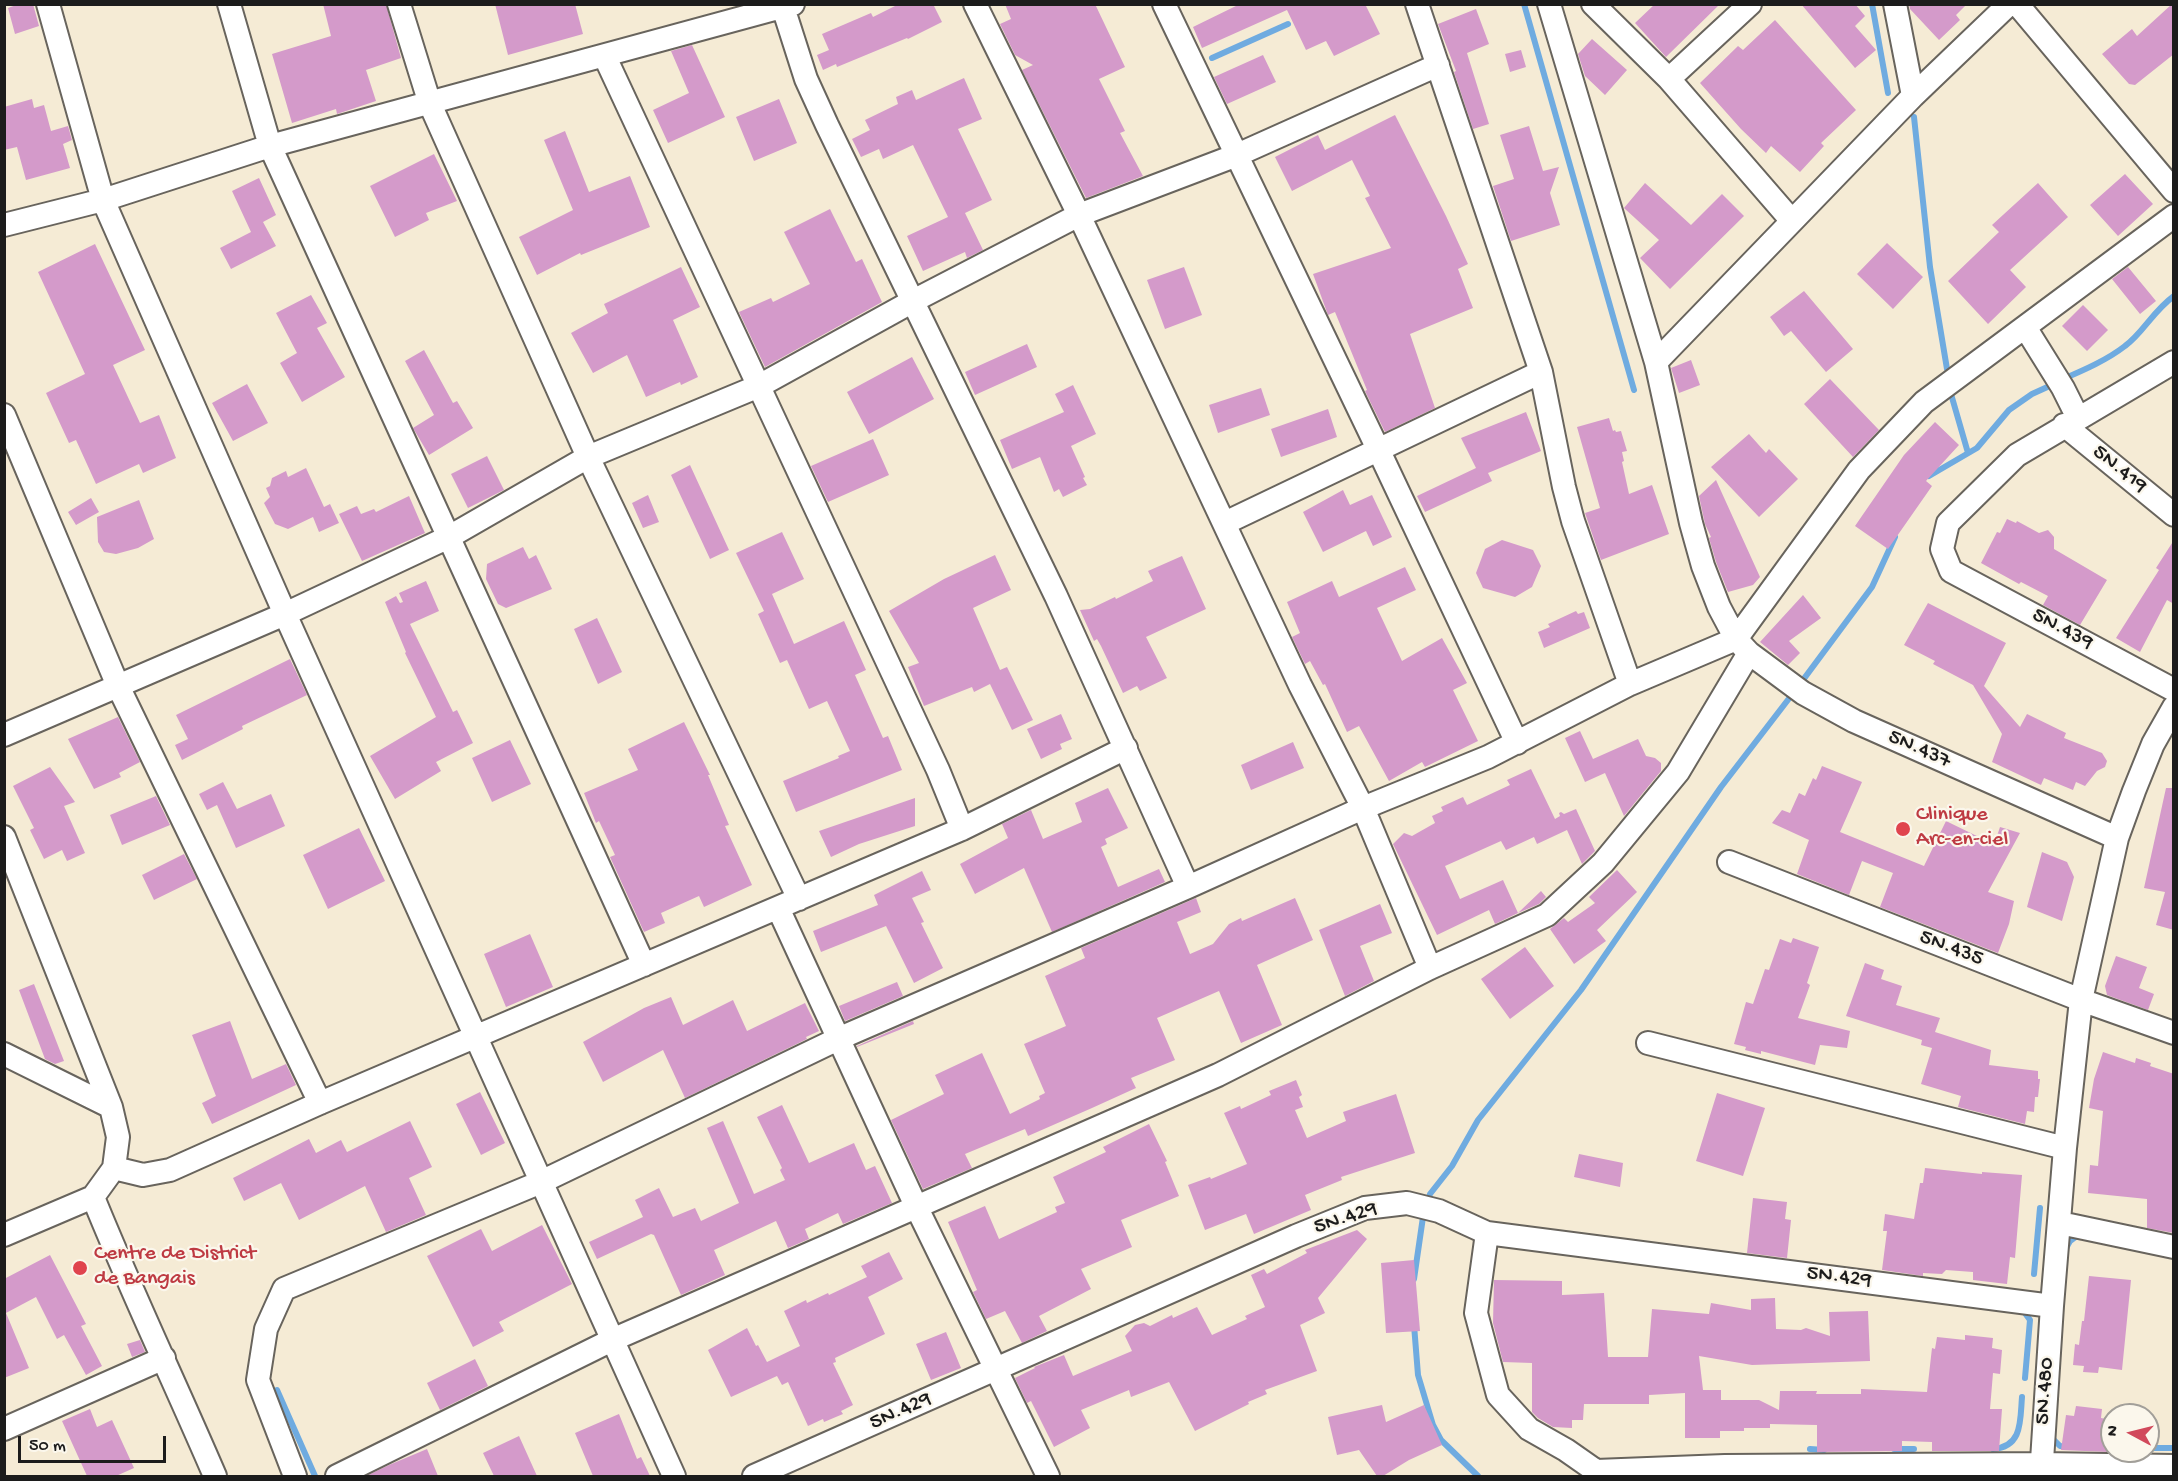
<!DOCTYPE html>
<html>
<head>
<meta charset="utf-8">
<style>
	body { margin:0 }
	#map { position:relative; width:2178px; height:1481px; overflow:hidden; background:#f5ebd5; font-family:"Gochi Hand",sans-serif }
	canvas { display:block }
	.frame { position:absolute; inset:0; border:6px solid #1c1c1c; pointer-events:none }
	.north { position:absolute; left:2100px; top:1403px; width:60px; height:60px; box-sizing:border-box; background:#fbf7ec; border:2px solid #a29f99; border-radius:50%; rotate:277deg; font-size:16px; font-weight:700; line-height:24px; text-align:center; color:#1c1c1c }
	.north::after { content:''; display:block; margin:auto; width:21px; height:27px; background:#d1495b; clip-path:polygon(50% 0,100% 100%,50% 72%,0 100%) }
	.scale { position:absolute; left:18px; top:1436px; width:148px; height:27px; box-sizing:border-box; border:3px solid #1c1c1c; border-top:0; padding-left:8px; font-size:18px; line-height:21px; white-space:nowrap; color:#1c1c1c; -webkit-text-stroke:4px #fbf7ec; paint-order:stroke }
</style>
</head>
<body>
<div id="map">
<canvas width="2178" height="1481"></canvas>
<div class="frame"></div>
<div class="north">N</div>
<div class="scale">50 m</div>
</div>
<script>
const ctx = document.querySelector('canvas').getContext('2d');
ctx.lineJoin = 'round';
function trace(path, color, width, dash) {
  ctx.strokeStyle = color;
  ctx.lineWidth = width;
  ctx.lineCap = dash ? 'butt' : 'round';
  ctx.setLineDash(dash || []);
  ctx.stroke(path);
}
function fillPath(path, color) {
  ctx.fillStyle = color;
  ctx.fill(path, 'evenodd');
}
function drawText(font, color, halo, rows, align = 'center') {
  ctx.font = font + ' "Gochi Hand",sans-serif';
  ctx.lineWidth = 4.5;
  ctx.setLineDash([]);
  ctx.textBaseline = 'middle';
  ctx.strokeStyle = halo;
  ctx.fillStyle = color;
  for (const [text, x, y, turn = 0] of rows) {
    ctx.save();
    ctx.translate(x, y);
    ctx.rotate((+turn || 0) * Math.PI / 180);
    ctx.textAlign = isNaN(turn) ? turn : align;
    if (halo) ctx.strokeText(text, 0, 0);
    ctx.fillText(text, 0, 0);
    ctx.restore();
  }
}
trace(new Path2D(`
	M1524,4L1634,390
	M1872,4L1888,93
	M1212,58L1288,24
	M1914,117L1930,267L1947,369
	M2063,379C2084,370 2107,360 2125,346C2143,333 2153,311 2174,296
	M1951,394L1968,453
	M1929,476L1977,448L2009,410L2032,394L2054,384
	M1800,684L1872,587L1895,537
	M2065,1250L2070,1241L2078,1235
	M2034,1274L2040,1208
	M1414,1279L1423,1217L1430,1194L1452,1166L1478,1120L1581,990L1721,787L1794,692
	M2022,1309L2030,1320L2025,1378
	M1414,1325L1418,1375L1433,1425L1441,1440L1478,1476
	M277,1390L315,1476
	M2051,1437L2060,1446L2069,1447
	M2151,1448H2174
	M1810,1449L1824,1450
	M1894,1449H1914
	M1993,1449C2023,1447 2020,1420 2022,1397`), '#6fabe0', 6);
fillPath(new Path2D(`
	M19,4H33L39,26L15,34L8,8Z
	M323,4H386L401,58L366,70L376,101L337,114L336,109L292,123L272,54L331,36Z
	M495,4H575L583,34L508,55Z
	M899,4H933L942,22L908,39L907,38L837,67L836,64L823,70L817,55L829,50L822,34L871,13L873,17Z
	M1005,4H1095L1125,67L1099,79L1125,131L1120,133L1143,176L1086,198L1022,70L1033,65L1015,55L1000,24L1011,19Z
	M1240,4H1365L1380,34L1334,56L1326,41L1306,50L1287,10L1202,48L1193,27Z
	M1655,4H1720L1666,57L1635,23Z
	M1801,4H1855L1865,16L1855,26L1876,50L1855,68Z
	M1909,4H1967L1956,15L1960,20L1939,40L1910,9Z
	M2172,4L2174,54L2135,85L2129,84L2102,54L2132,29L2137,36Z
	M1476,9L1489,44L1467,53L1489,124L1473,129L1454,72L1456,71L1438,24Z
	M1775,20L1856,110L1821,143L1824,146L1800,172L1771,146L1766,153L1741,129L1700,83L1738,46L1743,50Z
	M1592,39L1627,70L1605,95L1585,76L1578,54Z
	M692,45L725,117L668,143L653,110L689,93L671,51Z
	M1521,50L1526,67L1510,72L1505,54Z
	M1263,55L1276,82L1227,104L1214,77Z
	M964,78L982,119L958,129L992,200L965,213L983,250L967,258L965,252L923,271L907,236L948,217L913,145L883,159L879,149L861,157L852,139L870,130L865,120L898,104L896,97L912,90L916,100Z
	M32,99L34,108L44,105L51,131L68,126L72,140L63,144L70,168L26,180L17,147L4,150V107Z
	M779,99L797,143L754,161L736,117Z
	M1395,115L1446,216L1468,264L1458,269L1473,308L1410,334L1435,408L1385,432L1365,391L1367,390L1335,312L1328,315L1313,274L1391,248L1365,198L1370,196L1352,160L1292,191L1275,157L1318,135L1325,150Z
	M1529,126L1543,171L1559,167L1550,193L1560,225L1511,241L1493,186L1514,179L1500,135Z
	M565,131L589,192L630,176L650,227L581,255L580,253L537,275L519,237L573,210L544,140Z
	M434,154L457,201L426,213L429,220L395,237L370,186Z
	M2125,174L2153,204L2118,236L2090,205Z
	M259,178L276,215L263,222L276,246L231,269L220,248L251,232L232,191Z
	M1645,183L1691,225L1722,194L1744,216L1670,289L1640,258L1659,240L1624,208Z
	M2038,183L2068,217L2010,270L2026,287L1988,324L1948,281L1999,232L1992,225Z
	M830,209L856,262L862,259L882,302L765,367L739,312L771,298L773,302L810,284L784,232Z
	M1887,243L1923,277L1893,309L1857,274Z
	M95,244L145,350L113,365L140,423L159,415L176,458L143,473L139,464L96,484L76,440L69,443L46,393L85,374L38,272Z
	M681,267L700,307L673,320L698,377L681,385L680,382L646,397L627,355L593,373L571,333L608,313L604,304Z
	M1184,267L1202,315L1165,329L1147,280Z
	M2128,267L2156,301L2140,314L2112,279Z
	M1804,291L1853,349L1826,372L1791,331L1784,336L1770,317Z
	M311,295L327,323L317,328L345,377L302,402L280,363L297,353L276,313Z
	M2083,305L2108,330L2087,351L2062,326Z
	M1027,344L1037,367L975,395L965,372Z
	M424,350L453,403L457,401L473,428L429,455L413,428L434,415L405,361Z
	M912,357L934,399L869,434L847,392Z
	M1691,360L1700,385L1679,393L1671,368Z
	M1830,379L1879,430L1853,457L1804,404Z
	M247,384L268,423L233,441L212,403Z
	M1073,385L1096,434L1071,446L1085,477L1083,478L1087,485L1063,497L1059,489L1054,492L1040,457L1012,469L1000,440L1064,412L1055,394Z
	M1261,388L1270,415L1218,433L1209,405Z
	M1328,409L1337,437L1281,457L1271,429Z
	M1526,412L1541,451L1488,473L1492,481L1425,512L1417,496L1476,468L1461,438Z
	M1609,418L1613,431L1615,430L1616,432L1621,431L1627,451L1622,452L1624,461L1622,462L1629,494L1652,485L1669,534L1601,560L1585,513L1600,508L1577,427Z
	M1935,422L1959,445L1926,481L1932,486L1888,549L1855,526L1904,455Z
	M1749,434L1766,453L1769,449L1798,479L1759,517L1711,467Z
	M873,439L889,475L828,502L811,466Z
	M487,456L504,490L468,508L451,474Z
	M690,465L729,550L710,559L671,475Z
	M306,468L324,507L330,504L339,523L319,532L313,517L288,529L275,524L264,503L270,497L266,488L270,486L272,478L286,471L288,477Z
	M1716,480L1760,577L1753,585L1728,592L1716,562L1709,538L1711,537L1705,524L1699,496Z
	M1343,490L1350,505L1372,495L1392,537L1373,546L1366,531L1323,552L1303,512Z
	M648,495L659,522L643,528L632,503Z
	M409,496L425,533L362,561L339,514L357,506L361,514L374,509L376,512Z
	M91,498L99,512L76,525L68,512Z
	M139,500L154,539L138,548L116,554L104,552L98,542L97,517Z
	M2007,519L2016,523L2017,521L2039,533L2048,530L2054,537V549L2107,580L2080,625L2043,605L2048,596L2021,582L2019,584L1981,563L1997,532L2000,533Z
	M782,532L804,579L772,594L794,644L844,621L866,670L855,675L883,738L888,736L902,770L796,812L783,781L839,758L838,756L850,751L827,701L809,709L787,660L780,663L758,614L764,611L736,553Z
	M1502,540L1533,550L1541,566L1532,587L1515,597L1483,588L1476,573L1485,549Z
	M2174,540V604L2167,600L2140,652L2116,638L2159,570L2156,568Z
	M523,547L529,559L536,555L552,589L506,608L498,604L486,579L487,564Z
	M995,555L1011,590L973,608L1000,670L1007,667L1033,720L1012,730L990,684L974,692L972,687L924,706L908,667L919,663L889,611L944,579Z
	M1182,556L1206,609L1146,637L1167,678L1140,691L1137,686L1123,693L1101,646L1097,639L1094,641L1080,610L1090,609L1115,597L1116,599L1153,581L1148,571Z
	M1405,567L1416,590L1377,608L1402,661L1442,638L1467,683L1453,690L1478,741L1425,767L1422,762L1389,781L1359,726L1347,732L1325,684L1323,685L1310,661L1305,664L1292,637L1300,633L1287,602L1332,581L1339,597Z
	M426,581L439,611L410,624L453,712L457,710L473,743L436,762L441,771L395,799L370,756L436,717L405,653L406,652L385,602L396,596L400,603L403,602L399,593Z
	M1803,595L1821,618L1789,641L1800,653L1788,665L1760,642Z
	M1928,603L2006,643L1984,686L2020,727L2027,714L2066,733L2064,738L2102,753L2107,761L2105,767L2097,771L2085,786L2076,782L2073,790L2044,778L2041,785L1992,762L2002,734L1973,685L1933,664L1935,661L1904,645Z
	M1576,611L1578,614L1584,612L1590,628L1544,648L1538,632L1550,627L1548,624Z
	M597,618L622,672L598,684L574,629Z
	M290,659L307,695L242,726L243,729L182,760L175,745L188,739L176,715Z
	M1061,714L1072,739L1060,744L1062,749L1041,759L1027,729Z
	M118,717L140,762L119,773L121,777L94,789L68,739Z
	M684,722L710,775H708L729,825L725,826L752,885L704,907L699,896L661,913L665,923L644,932L610,857L615,855L599,821L596,823L584,793L638,770L628,749Z
	M1580,731L1593,759L1638,739L1646,756L1655,758L1661,763V771L1624,816L1605,773L1585,782L1565,738Z
	M510,740L531,784L492,802L472,758Z
	M1293,742L1304,768L1251,790L1241,765Z
	M1822,766L1862,782L1840,832L1924,866L1946,821L1983,839H1996L2000,827L2020,833L1988,892L2014,901L2009,924L1998,953L1880,907L1893,873L1862,861L1849,895L1797,874L1809,840L1772,823L1782,810L1790,813L1799,793L1805,796L1813,778L1816,780Z
	M50,767L75,802L64,806L85,853L67,861L62,850L44,859L30,830L34,828L13,786Z
	M1531,769L1555,819L1560,816L1559,813L1561,812L1564,814L1576,809L1595,851L1582,864L1567,830L1537,844L1534,837L1506,850L1501,841L1445,866L1460,899L1503,880L1518,913L1495,924L1489,910L1437,935L1393,844L1404,833L1412,836L1435,823L1432,816L1443,811L1441,807L1463,797L1467,805L1510,785L1507,780Z
	M223,782L237,809L271,794L285,826L236,848L217,805L207,810L199,794Z
	M1108,788L1128,828L1105,839L1107,844L1101,847L1118,887L1159,869L1165,882L1052,932L1024,868L975,894L960,864L1008,838L1002,824L1031,810L1043,839L1082,822L1075,803Z
	M2166,788H2174V930L2156,925L2165,892L2144,888Z
	M156,796L170,825L122,845L110,815Z
	M915,798V826L859,844L831,857L819,831Z
	M359,828L385,881L328,909L303,855Z
	M2042,852L2067,862L2074,877L2062,921L2027,907Z
	M184,854L197,879L154,900L142,875Z
	M1617,870L1637,892L1597,930L1606,941L1574,964L1550,929L1564,918L1568,922L1595,903L1589,897Z
	M922,871L931,890L912,898L924,922L921,923L943,968L914,983L886,926L821,952L813,931L878,905L874,895Z
	M1541,891L1546,897L1539,904L1518,913Z
	M1196,898L1201,912L1177,922L1190,954L1213,944L1229,924L1241,918L1242,921L1295,898L1313,940L1257,965L1282,1025L1241,1043L1219,991L1157,1018L1175,1060L1131,1078L1136,1088L1092,1108L1028,1136L1025,1129L965,1154L972,1168L923,1189L891,1120L944,1094L935,1075L982,1053L1010,1114L1040,1099L1039,1096L1045,1093L1024,1044L1066,1026L1045,976L1085,958L1081,948Z
	M1380,904L1392,933L1360,946L1374,981L1345,996L1319,930Z
	M530,934L553,987L506,1007L484,954Z
	M1793,938L1819,947L1807,983L1810,985L1798,1018L1850,1031L1847,1048L1820,1045L1815,1065L1761,1051V1054L1745,1050L1746,1047L1734,1044L1746,1002L1753,1004L1765,969L1769,970L1780,939L1791,943Z
	M1525,947L1554,986L1510,1019L1481,979Z
	M2116,956L2147,967L2139,988L2154,994L2148,1010L2107,995L2105,986Z
	M1865,963L1884,970L1881,979L1902,986L1896,1005L1940,1018L1935,1032L1991,1050L1989,1065L2038,1071V1079H2040L2038,1097H2035L2034,1112L2027,1111L2025,1124L1958,1107L1961,1096L1921,1084L1932,1048L1921,1045L1922,1040L1846,1016Z
	M897,982L903,996L845,1021L839,1006Z
	M34,984L64,1061L55,1064L45,1059L19,990Z
	M671,997L683,1025L733,1000L747,1031L805,1003L819,1031L806,1037L807,1039L685,1098L663,1050L603,1082L583,1042L644,1008Z
	M230,1021L252,1079L286,1064L296,1085L212,1124L202,1103L216,1096L192,1035Z
	M913,1021L914,1024L857,1047V1046Z
	M2103,1052L2135,1063L2136,1058L2151,1063L2150,1066L2174,1074V1233L2147,1228V1199L2088,1193L2090,1165L2098,1166L2103,1111L2089,1108L2094,1079Z
	M1296,1080L1302,1095L1299,1097L1303,1107L1295,1110L1307,1138L1346,1121L1343,1112L1396,1094L1415,1153L1341,1177L1342,1180L1305,1195L1311,1210L1254,1234L1246,1214L1205,1230L1188,1185L1210,1177L1211,1179L1247,1164L1224,1113L1240,1106L1241,1109L1271,1095L1269,1091Z
	M480,1092L505,1143L481,1155L456,1104Z
	M1717,1093L1765,1108L1743,1176L1696,1161Z
	M782,1105L809,1163L854,1143L866,1170L875,1166L892,1203L843,1224L838,1213L805,1229L809,1239L788,1248L776,1221L714,1250L725,1275L681,1295L654,1235L651,1234L597,1259L589,1242L643,1217L635,1200L659,1188L673,1217L695,1208L701,1221L739,1203L707,1128L723,1121L754,1194L785,1180L780,1170L782,1168L757,1117Z
	M410,1121L432,1167L409,1178L426,1215L386,1232L365,1186L299,1220L281,1183L244,1201L233,1178L309,1139L316,1153L341,1140L347,1152Z
	M1149,1124L1167,1161L1165,1162L1179,1196L1121,1220L1132,1247L1081,1269L1091,1289L1039,1316L1047,1331L1022,1343L1005,1311L986,1319L973,1292L977,1290L948,1222L985,1206L999,1239L1057,1212L1055,1207L1065,1203L1053,1177L1106,1152L1103,1147Z
	M1579,1154L1623,1163L1620,1187L1574,1177Z
	M1925,1168L1982,1174V1172L2022,1175L2015,1258L2010,1257L2007,1284L1973,1280V1272L1946,1270L1942,1274L1923,1273V1276L1882,1270L1887,1231H1883L1885,1214L1914,1219L1920,1183H1923Z
	M1753,1198L1787,1202L1785,1219L1791,1220L1787,1258L1747,1253Z
	M542,1225L572,1284L499,1322L504,1331L473,1347L427,1256L481,1229L492,1251Z
	M1357,1230L1367,1239L1318,1298L1325,1313L1300,1325L1317,1371L1265,1390L1267,1394L1248,1402L1249,1404L1195,1431L1169,1382L1131,1397L1129,1390L1081,1410L1090,1428L1054,1447L1031,1401L1027,1403L1015,1378L1035,1368L1034,1367L1064,1355L1073,1376L1132,1351L1125,1336L1135,1325L1144,1323L1150,1326L1172,1315L1173,1318L1197,1307L1212,1335L1247,1319L1245,1316L1265,1307L1251,1275L1264,1269L1267,1274L1307,1253L1305,1250Z
	M889,1252L903,1279L868,1297L885,1334L835,1358L836,1362L833,1363L853,1405L841,1411L843,1414L824,1422L823,1419L808,1426L788,1382L782,1385L777,1376L731,1397L708,1350L747,1328L756,1346L758,1345L767,1362L800,1346L784,1311L806,1300L807,1303L828,1293L829,1295L867,1277L861,1266Z
	M50,1255L86,1324L81,1326L102,1366L86,1375L64,1335L57,1339L36,1297L6,1313L29,1368L4,1378V1279Z
	M1414,1260L1420,1331L1386,1333L1381,1263Z
	M2089,1276L2131,1280L2122,1370L2099,1367L2098,1373L2083,1372L2084,1366L2073,1365L2075,1344L2079,1345L2082,1321H2084Z
	M1494,1280L1562,1281V1295L1604,1293L1608,1357H1648L1652,1309L1709,1314L1711,1303L1751,1310V1299L1775,1298L1776,1329L1801,1330L1806,1328L1830,1336L1829,1312L1868,1311L1870,1361L1752,1365L1699,1356L1703,1390H1721V1400H1759L1779,1410L1780,1391H1817L1816,1394H1861V1389L1927,1392L1932,1348L1935,1349L1937,1337L1965,1340V1335L1993,1338L1992,1348L2002,1350L2000,1374L1993,1373L1990,1409H2002L1999,1451H1932V1442L1902,1441V1451L1817,1452V1425L1770,1424V1428H1744V1431H1720V1438H1685V1393L1649,1395V1404H1584L1583,1420H1572V1428L1553,1427L1538,1418L1532,1412V1363L1503,1362L1493,1323Z
	M946,1332L961,1368L931,1380L916,1344Z
	M140,1340L145,1352L132,1357L127,1344Z
	M475,1359L488,1386L440,1410L427,1383Z
	M1382,1405L1386,1422L1424,1405L1442,1445L1409,1460L1383,1476H1377L1359,1450L1337,1455L1328,1417Z
	M2076,1406L2102,1409L2101,1418L2106,1419L2104,1432L2112,1433L2109,1452L2061,1450L2066,1415L2074,1416Z
	M90,1409L97,1427L112,1420L134,1468L116,1476H87L62,1421Z
	M619,1414L637,1459L641,1457L650,1476H593L575,1433Z
	M519,1436L537,1476H494L483,1453Z
	M427,1449L438,1476H366L389,1465Z`), '#d49aca');
const minor = new Path2D(`
	M48,4L103,200L285,614L674,1476
	M229,4L270,146L644,965
	M399,4L430,104L588,457L799,899
	M782,4L806,79L827,125L1056,596L1188,887
	M975,4L1079,215L1300,685L1363,808L1430,968
	M1164,4L1378,449L1517,743
	M1417,4L1541,372L1564,487L1573,521L1630,684
	M1549,4L1656,362L1691,523L1703,566L1719,607L1736,639L1749,653L1803,693L1854,721L2117,838
	M1593,4L1669,79
	M1750,4L1669,79L1792,221
	M1895,4L1913,96
	M2017,4L2174,191
	M605,57L938,770L962,829
	M4,225L103,200L270,146L793,4
	M2025,327L2063,388L2078,418
	M1656,362L1913,96L2009,4
	M2174,362L2017,455L1948,523L1942,549L1951,571L2174,690
	M4,415L118,686L320,1103
	M2064,425L2174,515
	M1225,523L1541,372
	M4,735L285,614L449,537L588,457L759,386L913,301L1079,215L1237,155L1438,65
	M4,837L111,1107L118,1137L114,1168L93,1197C131,1291 175,1383 215,1476
	M1729,862L2081,1000L2174,1033
	M778,908L916,1206L1048,1476
	M1648,1043L2065,1148
	M4,1054L111,1107
	M114,1168L143,1175L170,1170L320,1103L962,829L1126,748
	M2060,1223L2174,1247
	M1487,1233L1476,1313L1498,1395L1529,1429L1566,1450L1596,1471L1725,1466L2041,1464L2174,1466
	M4,1235L93,1197
	M4,1429L164,1358
	M295,1476L258,1380L266,1329L284,1289L541,1182L840,1038L1188,887L1363,808L1488,757L1630,684L1736,639L1859,470L1924,402L2174,216
	M337,1476L612,1340L1218,1075L1430,968L1547,915L1603,863L1678,772L1749,653
	M754,1476L1296,1236L1365,1208L1407,1203L1439,1211L1487,1233L2052,1306
	M2041,1476L2052,1306L2065,1148L2081,1000L2117,838L2134,791L2153,744L2174,707`);
trace(minor, '#68645d', 26);
trace(minor, '#fff', 22);
for (const [x, y, r, color] of [
	[1903,829,8,"#e0444e"],
	[80,1268,8,"#e0444e"]
]) {
  const dot = new Path2D();
  dot.arc(x, y, r, 0, 2 * Math.PI);
  ctx.fillStyle = color;
  ctx.fill(dot);
  trace(dot, '#fbf7ec', 2);
}
drawText('22px', '#1c1c1c', '#fbf7ec', [
	["5N.419",2119,470,39],
	["5N.439",2062,630,28],
	["5N.437",1919,750,24],
	["5N.435",1951,949,21],
	["5N.429",1346,1219,-18],
	["5N.429",1839,1278,7],
	["5N.480",2046,1391,-86],
	["5N.429",901,1412,-24]
]);
drawText('22px', '#be3a42', '#fbf7ec', [
	["Clinique",1916,816],
	["Arc-en-ciel",1916,841],
	["Centre de District",94,1255],
	["de Bangais",94,1280]
], 'left');
</script>
</body>
</html>
